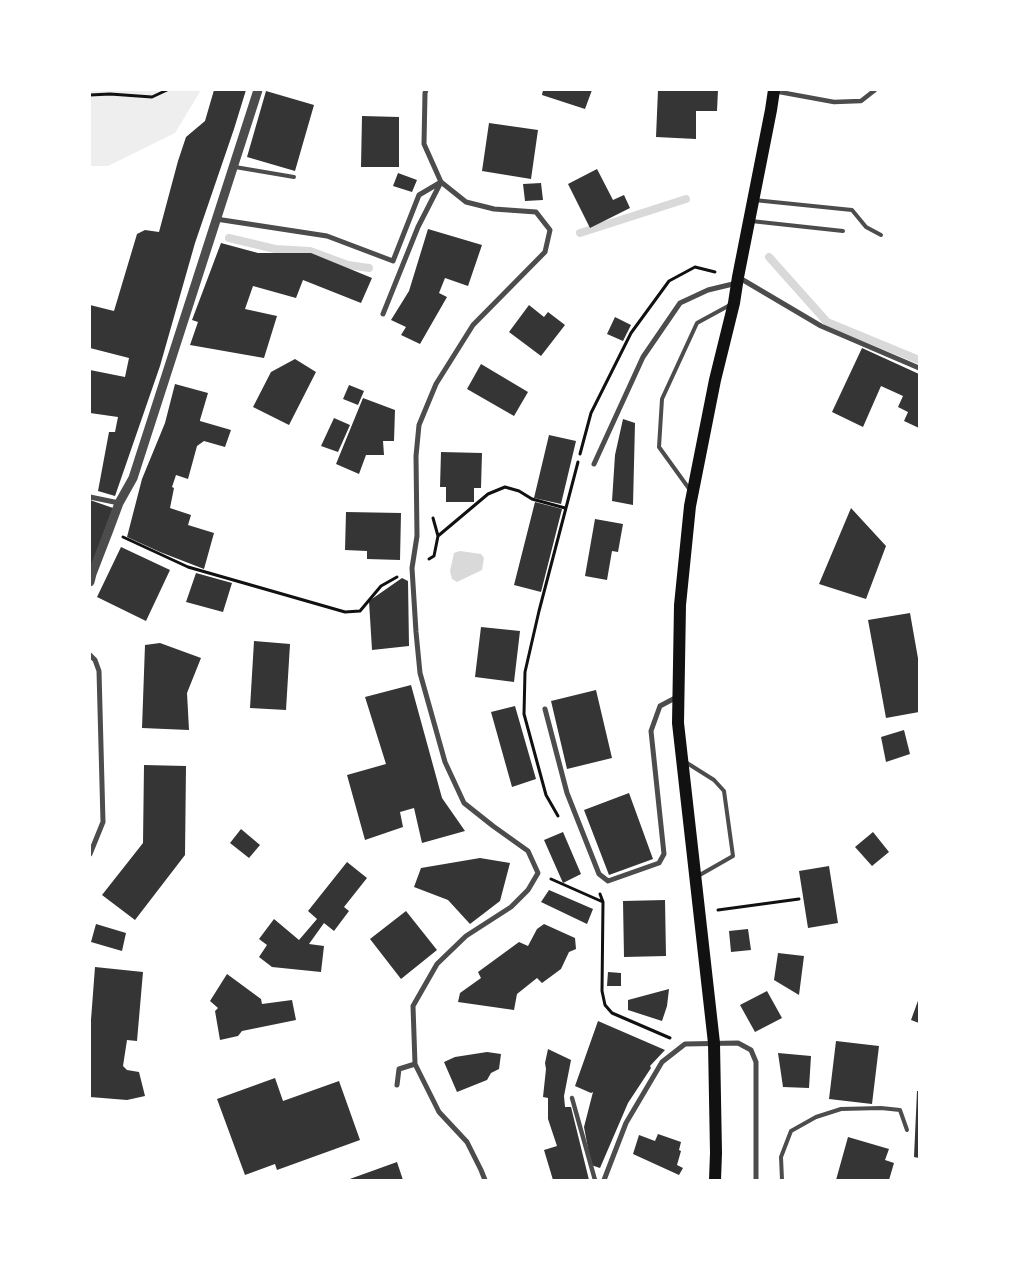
<!DOCTYPE html>
<html>
<head>
<meta charset="utf-8">
<style>
	body { margin:0 }
	#map { position:relative; width:1009px; height:1270px; overflow:hidden; background:#fff; font-family:"Asap Condensed",sans-serif }
	canvas { display:block }
	.frame { position:absolute; inset:0; border:91px solid #fff; pointer-events:none }
</style>
</head>
<body>
<div id="map">
<canvas width="1009" height="1270"></canvas>
<div class="frame"></div>
</div>
<script>
const ctx = document.querySelector('canvas').getContext('2d');
ctx.lineJoin = 'round';
function fillPath(path, color) {
  ctx.fillStyle = color;
  ctx.fill(path, 'evenodd');
}
function trace(path, color, width, dash) {
  ctx.strokeStyle = color;
  ctx.lineWidth = width;
  ctx.lineCap = dash ? 'butt' : 'round';
  ctx.setLineDash(dash || []);
  ctx.stroke(path);
}
fillPath(new Path2D(`
	M90,90H201L175,133L108,166H90Z`), '#eee');
fillPath(new Path2D(`
	M460,551L481,554L484,558L482,570L457,582L452,579L450,571L454,553Z`), '#d9d9d9');
trace(new Path2D(`
	M580,233L686,199
	M229,238L275,249L310,251L348,265L369,268
	M769,257L827,322L919,360`), '#d9d9d9', 8);
fillPath(new Path2D(`
	M214,90H246L234,129L195,243L160,366L115,496L98,491L109,432H115L118,417L90,413V370L125,377L129,358L90,348V305L114,311L137,234L145,230L159,232L178,161L186,137L205,121Z
	M543,90H592L585,109L542,95Z
	M658,90H718L717,111H696V139L656,137Z
	M266,91L314,105L295,171L247,157Z
	M362,116L399,117V167H361Z
	M489,123L538,130L531,179L482,171Z
	M597,169L613,200L624,195L630,208L590,228L568,184Z
	M398,173L417,180L412,192L393,186Z
	M541,183L543,200L525,201L523,184Z
	M428,229L482,245L468,286L445,278L439,293L447,297L420,344L401,335L406,327L391,320L409,291Z
	M221,243L258,253H311L372,278L361,303L303,280L296,298L253,286L245,309L277,316L264,358L190,345L198,322L192,320Z
	M529,305L544,317L548,312L565,325L541,356L509,332Z
	M615,317L631,325L623,341L607,334Z
	M862,348L919,374V428L904,421L908,412L898,407L903,396L881,386L863,427L832,412Z
	M295,359L316,372L289,425L253,407L271,372Z
	M481,364L528,392L514,416L467,389Z
	M175,384L208,393L200,420V421L231,430L225,447L204,441L197,446L188,479L176,475L172,487L174,488L170,508L191,515L188,525L214,533L204,569L160,552L127,537L142,479L165,423Z
	M349,385L364,391L358,405L343,399Z
	M363,398L395,410L394,441H383L384,455H366L359,474L336,464Z
	M334,418L350,425L338,452L321,446Z
	M623,419L635,423L633,505L612,501L615,455Z
	M549,435L576,441L561,504L534,498Z
	M441,452L482,453L481,488H474V502H446V487H440Z
	M90,500L113,508L92,564H90Z
	M535,502L562,509L541,592L514,585Z
	M851,508L886,546L866,599L819,584Z
	M346,512L401,513L400,560L367,559V551L345,550Z
	M595,519L623,524L618,552L612,551L607,580L585,576Z
	M121,547L170,570L146,621L97,597Z
	M196,573L232,583L223,612L186,602Z
	M402,578L408,581L409,646L372,650L369,601Z
	M910,613L919,664V712L886,718L868,620Z
	M481,627L520,631L514,682L475,677Z
	M254,641L290,644L286,710L250,708Z
	M160,643L201,658L187,693L189,730L142,728L145,645Z
	M411,685L442,798L465,831L422,843L414,808L400,812L403,827L365,840L347,775L386,764L365,697Z
	M596,690L612,758L567,769L551,701Z
	M515,706L536,779L512,787L491,712Z
	M904,730L910,754L886,762L881,737Z
	M144,765L186,766L185,855L135,920L102,895L143,843Z
	M629,793L653,859L609,875L584,810Z
	M241,829L260,845L249,858L230,843Z
	M563,832L581,874L563,883L544,840Z
	M873,832L889,852L872,866L855,847Z
	M480,858L510,863L500,901L470,924L448,900L414,887L421,868Z
	M347,862L367,878L344,907L349,911L334,931L324,923L309,944L324,946L321,972L272,967L259,957L267,945L259,939L274,919L299,940L317,919L308,911Z
	M829,866L838,923L808,928L799,871Z
	M549,890L593,909L587,924L541,902Z
	M665,900L666,956L624,957L623,901Z
	M406,911L437,950L401,979L370,939Z
	M96,924L126,933L122,951L91,942Z
	M544,924L575,938L576,949L569,952L561,969L542,983L537,978L517,994L514,1010L458,1002L460,993L481,978L478,972L519,942L528,946L537,929Z
	M748,929L751,950L731,952L729,931Z
	M778,953L804,956L799,995L774,980Z
	M95,967L143,972L137,1041L127,1040L123,1066L127,1070L139,1072L145,1096L127,1100L90,1097V1033Z
	M608,972L621,973V986H607Z
	M227,974L261,999L262,1004L292,1000L296,1020L242,1031L238,1036L220,1040L215,1011L218,1008L210,1001Z
	M669,989L667,1006L662,1021L628,1010V1000Z
	M767,991L782,1018L755,1032L740,1005Z
	M919,998V1023L911,1020Z
	M598,1021L665,1050L650,1066L651,1068L628,1103L600,1168L591,1165L584,1127L593,1092L591,1093L575,1086Z
	M836,1041L879,1046L872,1104L829,1099Z
	M548,1049L571,1060L564,1096L565,1107H571L589,1180H553L544,1150L557,1146L548,1119V1098L543,1097L546,1069L545,1063Z
	M487,1052L501,1054L499,1069L491,1073L487,1080L457,1092L444,1062L455,1057Z
	M778,1053L811,1056L809,1088L783,1087Z
	M275,1078L283,1101L339,1081L360,1140L277,1170L275,1164L245,1175L217,1099Z
	M917,1091H919V1158L914,1157Z
	M658,1134L681,1142L679,1150L681,1151L677,1165L683,1168L679,1175L633,1154L639,1135L655,1141Z
	M848,1137L889,1149L885,1160L894,1163L889,1180H836Z
	M397,1162L403,1180H347Z`), '#353535');
trace(new Path2D(`
	M90,95L110,94L152,97L167,90
	M580,454L591,413L631,333L669,281L695,267L715,272
	M433,518L438,536
	M123,537L188,567L345,612L360,611L381,586L397,577
	M429,559L434,556L438,536L488,494L505,487L519,491L532,499L565,508
	M558,816L546,795L524,714L525,672L539,611L578,462
	M551,879L603,902
	M600,894L603,902L602,991L605,1005L612,1013L670,1038
	M718,910L799,899`), '#111', 3);
trace(new Path2D(`
	M235,167L294,177
	M754,200L852,210L866,227L881,235
	M751,221L843,231
	M690,490L659,447L662,399L697,323L730,305
	M687,763L714,780L724,791L733,856L698,876
	M782,1180L781,1157L791,1131L816,1117L841,1109L881,1108L900,1110L907,1130`), '#4c4c4c', 4);
trace(new Path2D(`
	M774,91L834,102L861,101L875,90
	M572,1098L595,1180`), '#4c4c4c', 4.5);
trace(new Path2D(`
	M426,90L425,93L424,144L441,182L466,202L494,209L536,212L550,230L545,252L473,325L436,384L419,425L416,456L417,536L412,568L416,632L420,673L445,762L464,803L493,826L528,851L538,873L528,890L511,907L466,936L437,964L413,1006L415,1064L439,1112L467,1142L481,1170L485,1180
	M216,219L327,236L393,261L419,195L441,182L418,227L383,314
	M738,277L821,326L919,368
	M594,464L643,357L680,303L708,290L737,283
	M90,497L119,503
	M90,655L95,660L99,671L103,822L90,854
	M545,709L567,793L599,874L608,881L659,863L664,854L651,731L660,706L677,697
	M397,1085L399,1069L415,1064
	M604,1180L626,1123L662,1062L685,1044L738,1043L751,1050L756,1062V1180`), '#4c4c4c', 5);
trace(new Path2D(`
	M90,582L92,574L109,530L119,503L133,478L258,90`), '#4c4c4c', 9);
trace(new Path2D(`
	M715,1180L716,1153L714,1043L678,723L680,605L690,506L715,380L734,303L738,277L771,110L774,90`), '#111', 12);
</script>
</body>
</html>
